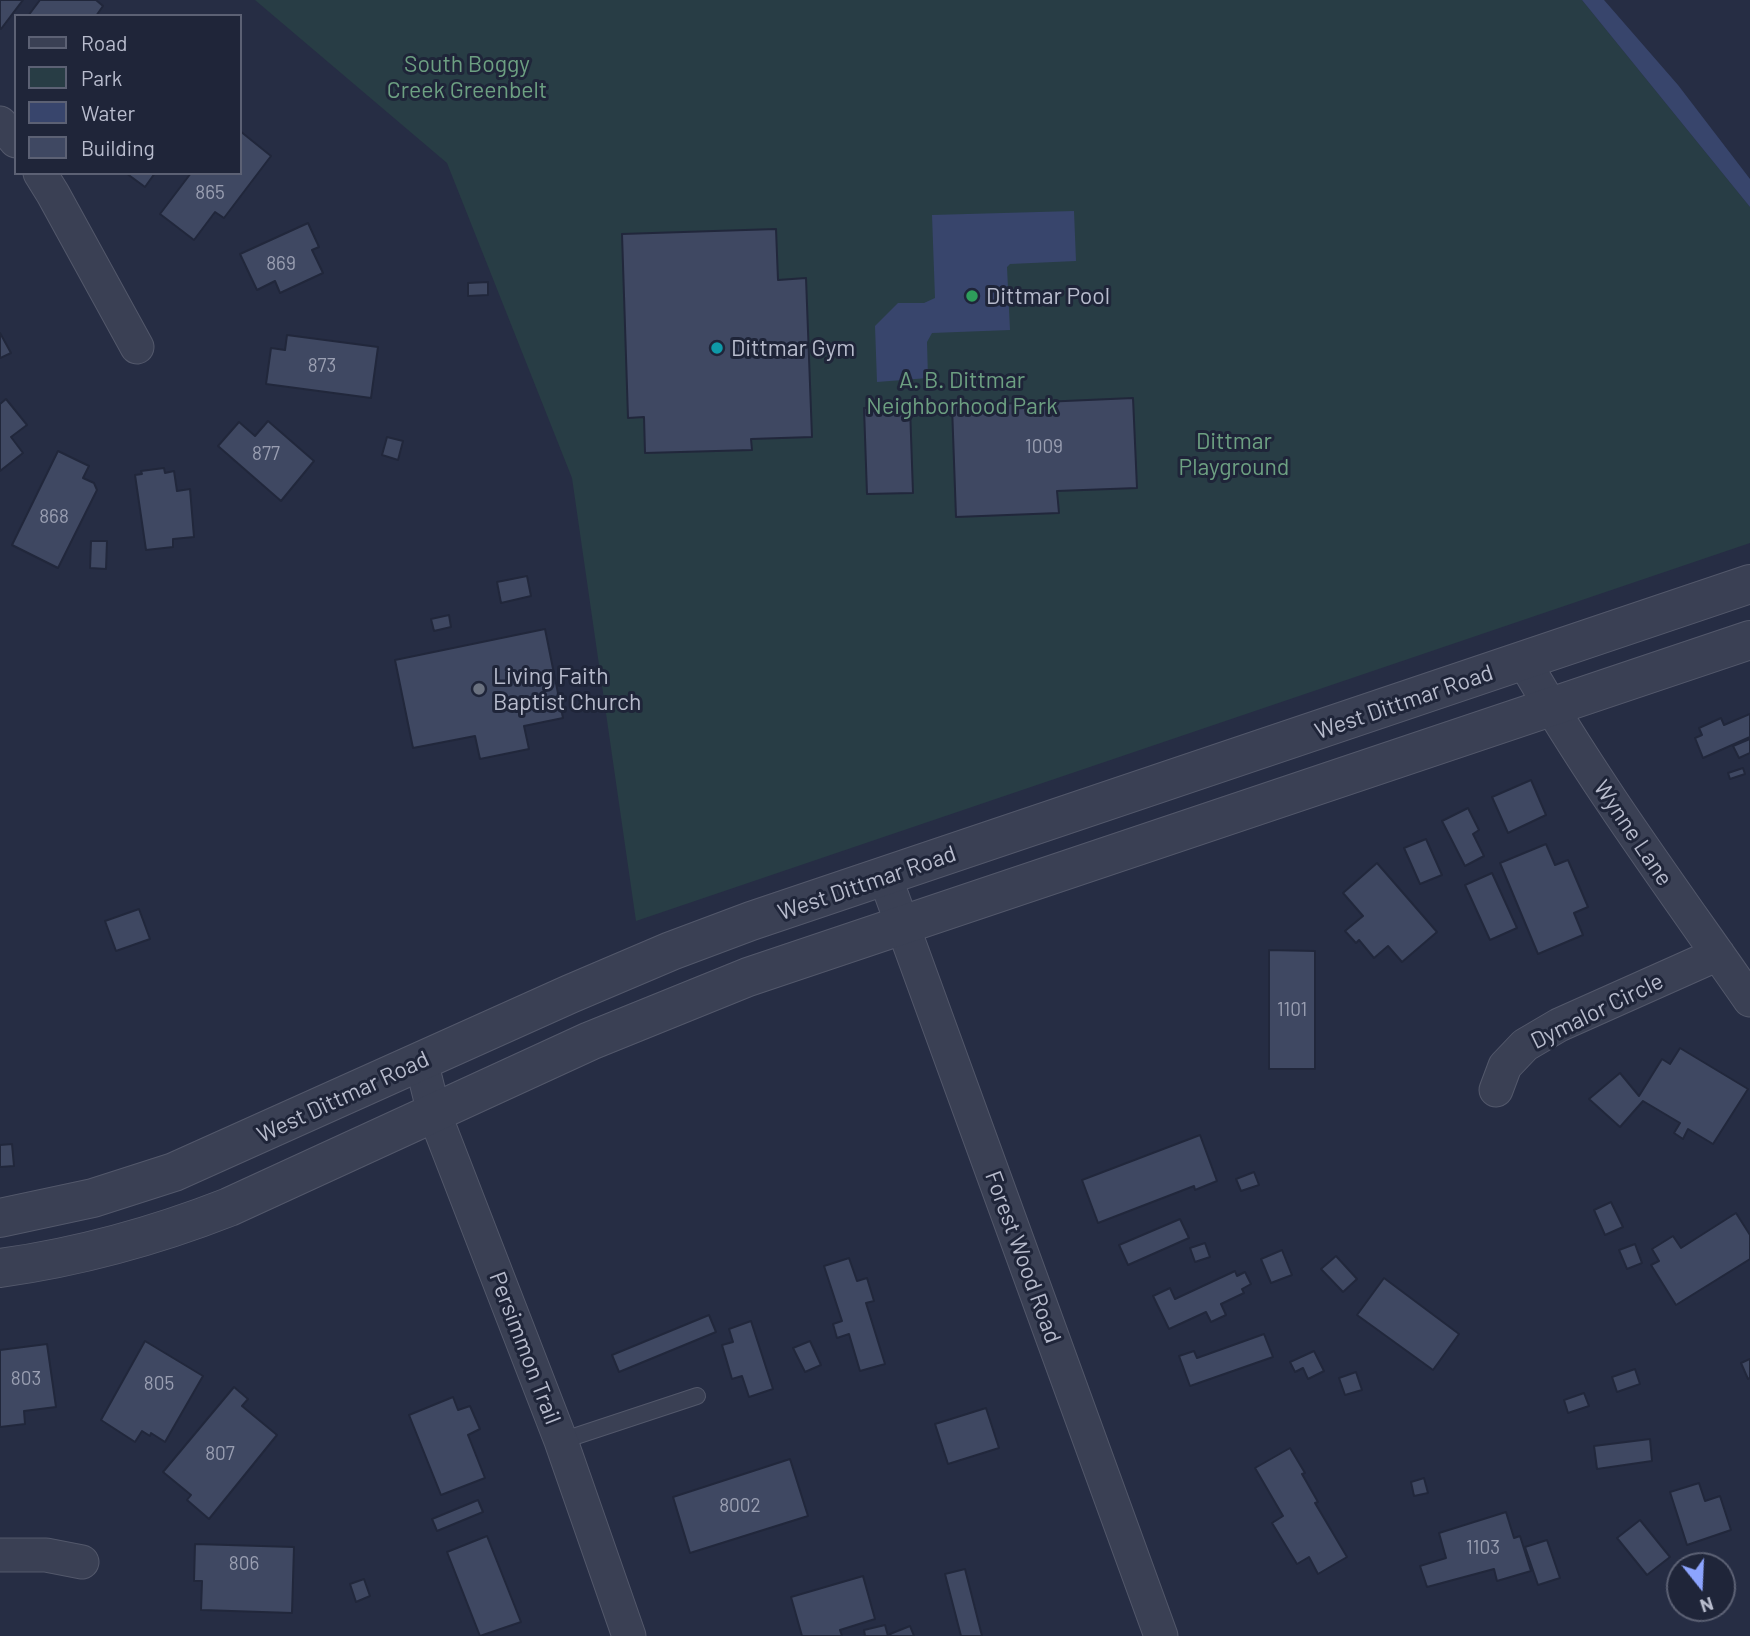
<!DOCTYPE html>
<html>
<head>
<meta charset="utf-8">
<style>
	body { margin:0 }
	#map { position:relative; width:1750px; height:1636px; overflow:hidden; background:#262d44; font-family:Barlow,sans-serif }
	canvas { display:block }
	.legend { position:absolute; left:14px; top:14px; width:228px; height:161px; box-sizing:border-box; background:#1f2539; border:2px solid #5c6174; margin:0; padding:9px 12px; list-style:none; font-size:21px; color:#b8bccd }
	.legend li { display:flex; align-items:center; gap:14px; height:35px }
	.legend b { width:35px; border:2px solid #5c6174 }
	.north { position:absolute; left:1666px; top:1552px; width:70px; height:70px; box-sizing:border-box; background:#1f2539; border:2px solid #5c6174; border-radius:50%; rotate:162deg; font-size:19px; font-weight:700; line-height:28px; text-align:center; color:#b8bccd }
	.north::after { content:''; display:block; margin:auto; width:24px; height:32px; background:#8ca4fe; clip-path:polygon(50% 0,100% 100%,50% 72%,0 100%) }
</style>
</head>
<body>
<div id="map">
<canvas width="1750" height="1636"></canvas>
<ul class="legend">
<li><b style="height:9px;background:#3a4054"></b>Road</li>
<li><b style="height:19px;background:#283d45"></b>Park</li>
<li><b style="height:19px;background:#38456c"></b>Water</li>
<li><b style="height:19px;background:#3f4862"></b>Building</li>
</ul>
<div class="north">N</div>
</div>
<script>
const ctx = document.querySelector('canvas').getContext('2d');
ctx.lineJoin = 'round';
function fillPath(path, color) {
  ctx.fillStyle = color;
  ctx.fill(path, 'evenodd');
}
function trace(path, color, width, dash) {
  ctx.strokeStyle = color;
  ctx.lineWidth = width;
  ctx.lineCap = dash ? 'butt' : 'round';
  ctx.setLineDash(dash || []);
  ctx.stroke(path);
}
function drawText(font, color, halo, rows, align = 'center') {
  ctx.font = font + ' Barlow,sans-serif';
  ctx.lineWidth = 6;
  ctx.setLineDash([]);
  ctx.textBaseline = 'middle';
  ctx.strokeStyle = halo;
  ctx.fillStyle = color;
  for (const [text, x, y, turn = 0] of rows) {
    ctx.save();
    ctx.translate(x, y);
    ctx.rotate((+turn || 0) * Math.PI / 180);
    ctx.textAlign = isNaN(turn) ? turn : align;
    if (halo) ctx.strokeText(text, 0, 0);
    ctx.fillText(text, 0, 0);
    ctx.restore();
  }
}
fillPath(new Path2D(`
	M255,0H1582L1750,207V543L636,921L572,478L447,163Z`), '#283d45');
fillPath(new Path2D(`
	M1582,0H1604L1678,85L1750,179V207Z
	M1074,211L1076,261L1010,264L1007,267L1010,330L932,333L927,342L928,378L877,382L875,326L898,303H924L935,298L932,215Z`), '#38456c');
const building = new Path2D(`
	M0,0H23L1,29L0,28Z
	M40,0H96L103,6L96,16H28Z
	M240,131L271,156L224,218L215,212L194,240L160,214L191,173H240Z
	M126,173H155L145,187Z
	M308,223L319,247L312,250L323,273L280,293L275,281L257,290L240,254Z
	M776,229L778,280L806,278L812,437L751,439L752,450L645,453L644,417L628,418L622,234Z
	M488,282V295L468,296V283Z
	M0,333L11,353L0,358Z
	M287,335L378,347L371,398L266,384L271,348L285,350Z
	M1133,398L1137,488L1057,491L1059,513L956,517L952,406Z
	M6,399L27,425L11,437L23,453L0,471V404Z
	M910,407L913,493L867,494L864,408Z
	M268,421L314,461L281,501L218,446L239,422L255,436Z
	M387,437L403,441L398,460L382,455Z
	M58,451L89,466L83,478L94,483L97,490L58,568L12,545Z
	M164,468L165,473L174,471L177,491L190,489L194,537L173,539V547L146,550L135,475L142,474L141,471Z
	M91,541H107L106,569L90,568Z
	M527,576L531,596L501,603L497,582Z
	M449,615L451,627L434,631L431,619Z
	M545,629L563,718L524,726L529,749L480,759L475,736L413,748L395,660Z
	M1750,714V737L1703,758L1695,738L1702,735L1699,728L1721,718L1724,725Z
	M1750,739V753L1739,758L1733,746Z
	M1743,768L1745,774L1730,779L1728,773Z
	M1531,780L1546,815L1508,833L1492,797Z
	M1468,808L1479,830L1473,834L1484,856L1465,866L1442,821Z
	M1426,839L1442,875L1420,884L1404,848Z
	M1546,844L1555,865L1568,860L1588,907L1574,913L1583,935L1538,954L1500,863Z
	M1377,863L1437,932L1402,962L1388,946L1374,958L1359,940L1356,943L1345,931L1363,916L1343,893Z
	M1492,873L1517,928L1490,940L1465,885Z
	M139,909L150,939L116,951L105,921Z
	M1269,950L1315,951V1069H1269Z
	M1680,1048L1748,1089L1713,1144L1688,1129L1683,1139L1674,1133L1680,1123L1643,1101L1620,1127L1589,1099L1620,1073L1639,1096L1662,1059L1670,1064Z
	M1200,1135L1217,1181L1195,1190L1194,1186L1098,1223L1082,1180Z
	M12,1144L14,1166L0,1167V1145Z
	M1254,1172L1259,1185L1241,1191L1236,1179Z
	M1611,1202L1623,1227L1605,1235L1594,1210Z
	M1736,1213L1750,1235V1259L1676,1305L1651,1265L1659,1261L1652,1249L1673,1236L1681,1248Z
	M1180,1219L1189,1238L1128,1265L1119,1245Z
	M1205,1243L1210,1257L1195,1262L1190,1248Z
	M1635,1244L1642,1263L1627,1269L1619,1250Z
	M1282,1250L1292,1275L1271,1283L1261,1259Z
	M1336,1256L1357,1279L1343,1292L1321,1269Z
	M849,1258L857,1281L867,1278L874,1301L866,1303L885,1364L860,1371L849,1334L837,1338L833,1324L842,1321L824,1266Z
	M1235,1271L1237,1276L1245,1272L1251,1284L1242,1289L1244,1293L1221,1304L1226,1315L1211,1322L1206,1312L1169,1329L1153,1296L1170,1288L1175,1299Z
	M1384,1278L1459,1334L1433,1370L1357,1315Z
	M709,1315L716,1332L619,1372L612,1355Z
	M751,1321L773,1389L749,1397L742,1376L732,1379L722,1345L733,1342L729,1329Z
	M1264,1334L1273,1357L1190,1386L1179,1356L1194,1351L1197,1358Z
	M145,1341L203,1376L165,1442L151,1433L150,1436L142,1431L135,1442L101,1420Z
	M810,1341L821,1365L805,1372L793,1348Z
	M47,1344L56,1407L24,1411L25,1424L0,1427V1350Z
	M1314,1351L1324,1371L1308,1379L1303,1368L1295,1372L1290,1362Z
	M1750,1359V1378L1748,1379L1741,1363Z
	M1635,1369L1640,1384L1617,1392L1612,1377Z
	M1356,1372L1362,1390L1345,1395L1339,1378Z
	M234,1387L248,1399L242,1406L277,1435L209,1519L187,1500L191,1495L163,1472Z
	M1584,1393L1589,1406L1568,1413L1564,1400Z
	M453,1397L458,1410L470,1406L480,1429L468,1435L485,1478L441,1495L409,1415Z
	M986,1408L999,1448L948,1464L935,1424Z
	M1650,1439L1652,1461L1597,1469L1594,1446Z
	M1290,1448L1305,1473L1302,1474L1318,1502L1315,1503L1347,1557L1318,1574L1309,1557L1297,1564L1272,1523L1283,1516L1255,1468Z
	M790,1459L808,1516L690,1553L673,1497Z
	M1424,1478L1428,1493L1414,1496L1411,1482Z
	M1699,1483L1705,1501L1720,1496L1731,1530L1687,1545L1670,1492Z
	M478,1500L483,1512L437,1531L432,1519Z
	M1506,1512L1514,1538L1520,1536L1531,1571L1497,1581L1494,1569L1427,1587L1420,1566L1446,1558L1439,1533Z
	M1640,1520L1670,1557L1647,1575L1617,1538Z
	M487,1536L521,1622L480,1636L447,1552Z
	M1547,1540L1560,1578L1538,1585L1525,1547Z
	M195,1544L294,1547L292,1613L201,1610L202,1581H194Z
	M965,1569L982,1636H961L945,1574Z
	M863,1576L875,1619L840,1630L842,1636H802L791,1597Z
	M364,1579L370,1596L356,1602L350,1584Z
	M885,1625L888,1636H865L864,1630Z
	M910,1626L914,1636H891L890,1634Z`);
fillPath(building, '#3f4862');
trace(building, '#21273b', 2);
const service = new Path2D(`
	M561,1441L697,1396`);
const minor = new Path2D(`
	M0,123L16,141
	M40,173L53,194L137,347
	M1524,661C1592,780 1672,888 1750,1000
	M885,877L1161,1636
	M421,1061L434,1113L561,1441L629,1636
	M1496,1090L1505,1066L1525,1045L1559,1025L1718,954
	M0,1555H46L82,1562`);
const tertiary = new Path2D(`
	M0,1218L93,1198L174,1172L570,994L671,951L751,921L1750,584
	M0,1268C79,1257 155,1236 229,1207L590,1041L748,977L1750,640`);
trace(service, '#53586b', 18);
trace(minor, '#53586b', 35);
trace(tertiary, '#53586b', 40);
trace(service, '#3a4054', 16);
trace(minor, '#3a4054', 33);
trace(tertiary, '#3a4054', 38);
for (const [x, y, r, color] of [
	[972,296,7,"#2e9e5b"],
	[717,348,7,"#0f9aa8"],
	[479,689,7,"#6b7280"]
]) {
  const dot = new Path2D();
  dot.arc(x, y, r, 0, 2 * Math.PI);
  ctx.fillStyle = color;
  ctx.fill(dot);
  trace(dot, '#1f2539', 2.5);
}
drawText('19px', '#9a9fb2', null, [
	["865",210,193],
	["869",281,264],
	["873",322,366],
	["1009",1044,447],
	["877",266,454],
	["868",54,517],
	["1101",1292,1010],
	["803",26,1379],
	["805",159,1384],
	["807",220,1454],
	["8002",740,1506],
	["1103",1483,1548],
	["806",244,1564]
]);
drawText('23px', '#6da082', '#1f2539', [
	["South Boggy",467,64],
	["Creek Greenbelt",467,90],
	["A. B. Dittmar",962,380],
	["Neighborhood Park",962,406],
	["Dittmar",1234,441],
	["Playground",1234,467]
]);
drawText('23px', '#b8bccd', '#1f2539', [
	["Dittmar Pool",986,296],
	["Dittmar Gym",731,348],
	["Living Faith",493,676],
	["Baptist Church",493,702]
], 'left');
drawText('23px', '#b8bccd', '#1f2539', [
	["West Dittmar Road",1404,702,-19],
	["Wynne Lane",1633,833,56],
	["West Dittmar Road",867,883,-19],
	["Dymalor Circle",1597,1011,-26],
	["West Dittmar Road",343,1097,-25],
	["Forest Wood Road",1023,1257,70],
	["Persimmon Trail",525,1348,69]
]);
</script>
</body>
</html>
